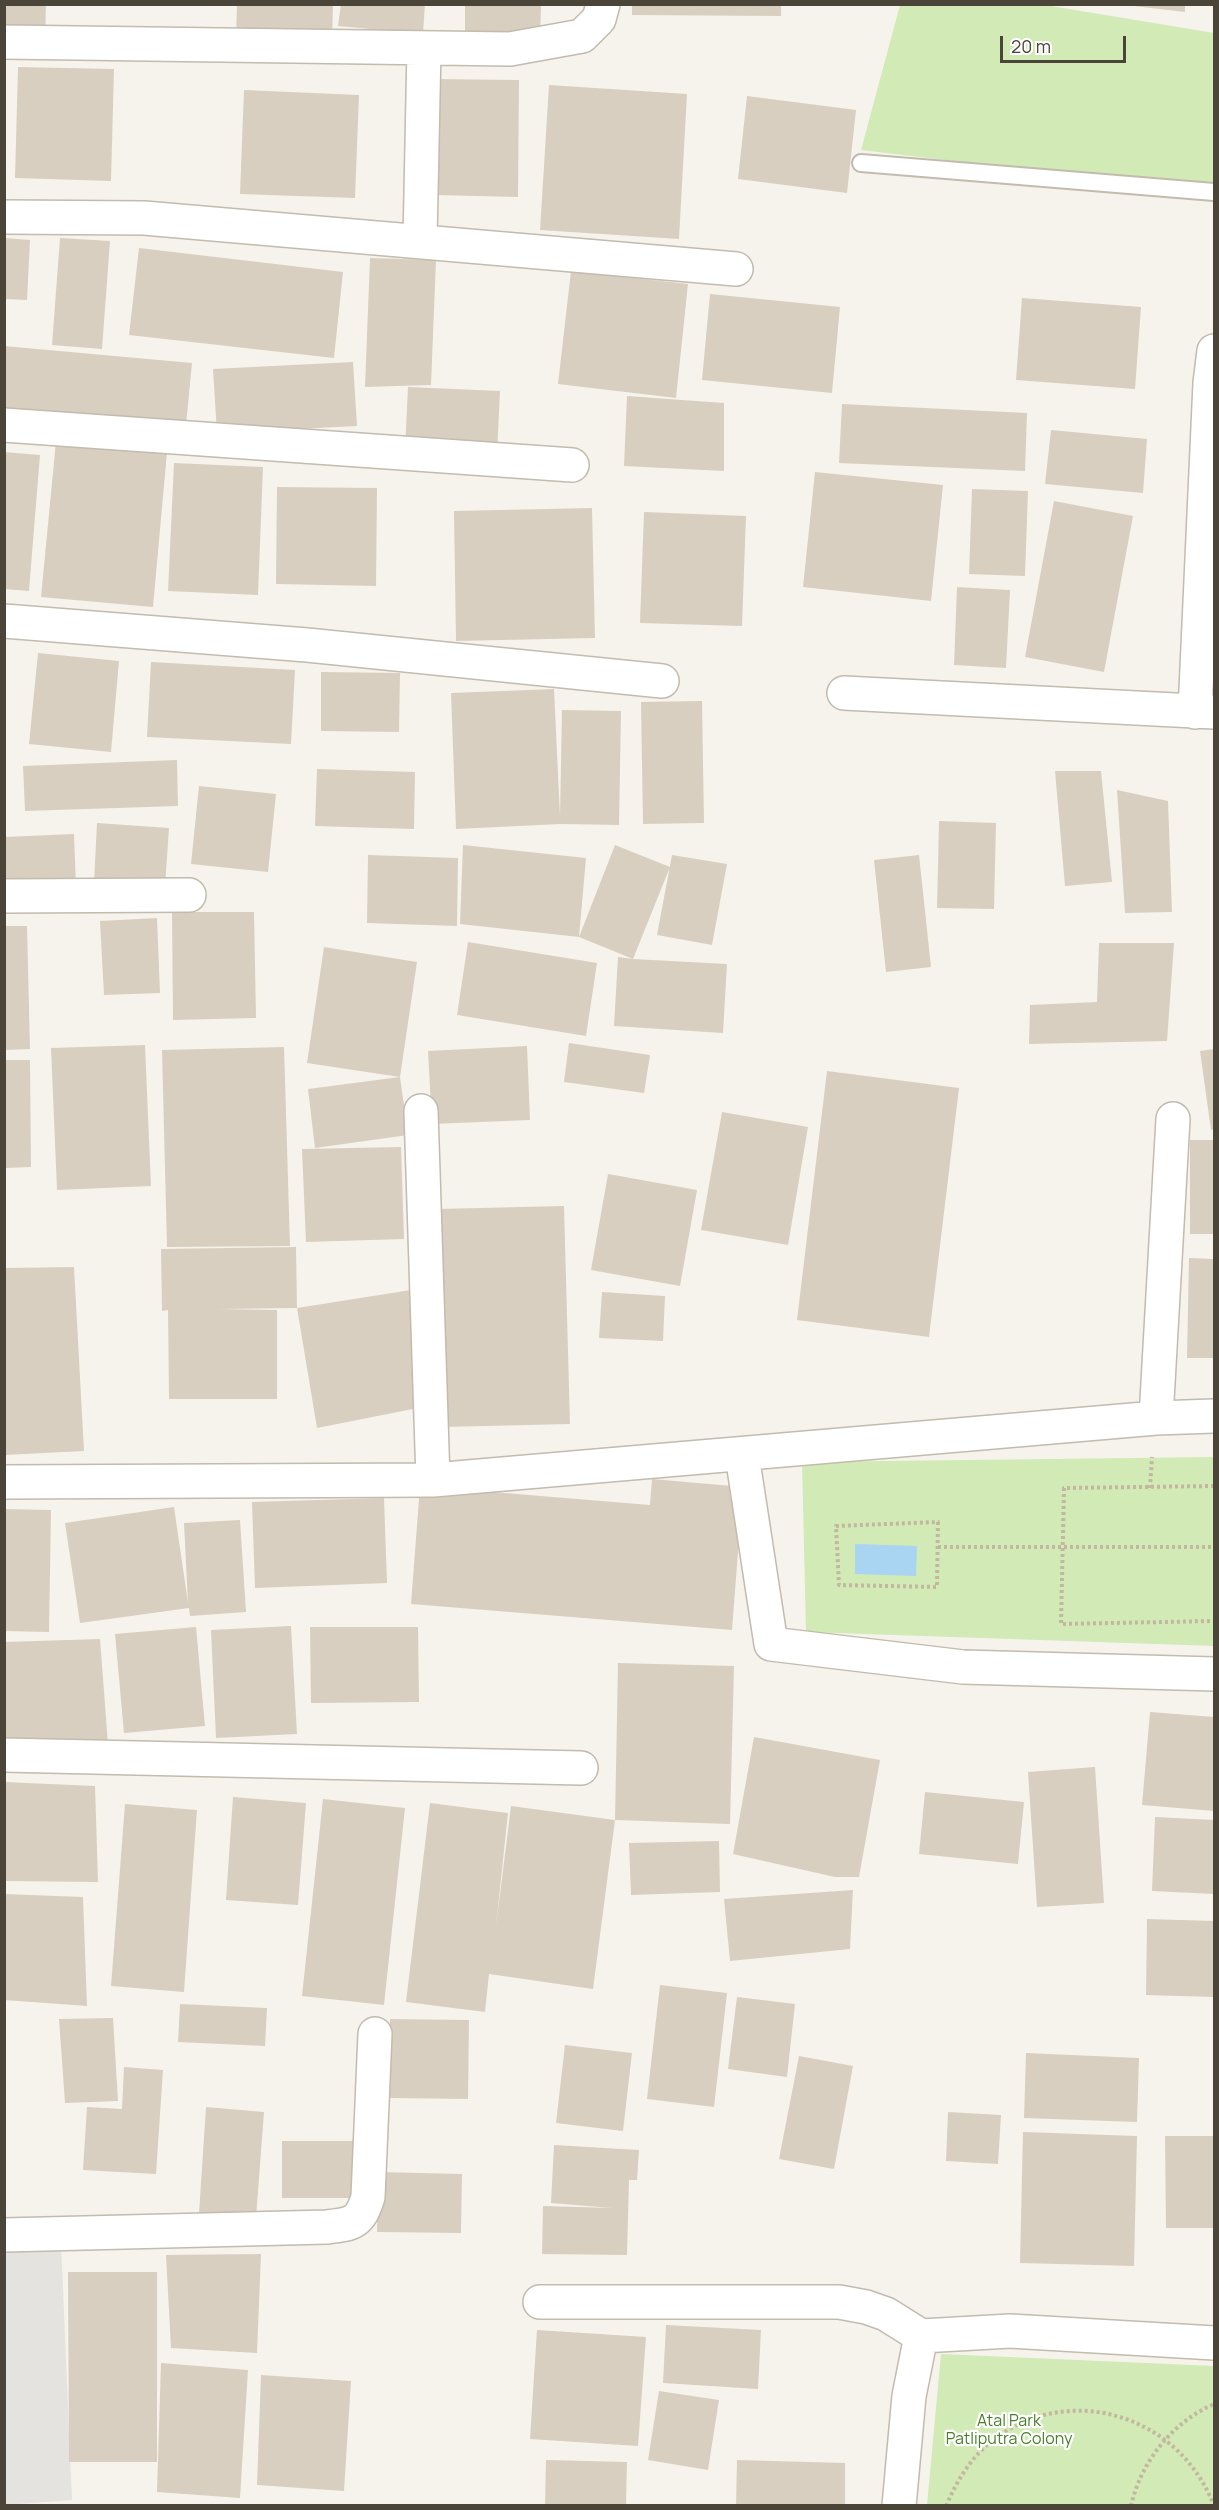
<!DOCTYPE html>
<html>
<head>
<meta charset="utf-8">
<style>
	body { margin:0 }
	#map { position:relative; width:1219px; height:2510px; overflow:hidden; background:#f6f3ec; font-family:Manrope,sans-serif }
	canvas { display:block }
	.frame { position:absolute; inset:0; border:6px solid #4b4439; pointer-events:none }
	.scale { position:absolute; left:1000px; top:36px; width:126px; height:27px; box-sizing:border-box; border:3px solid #4b4439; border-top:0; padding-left:8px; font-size:18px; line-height:21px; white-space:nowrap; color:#4b4439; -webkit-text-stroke:4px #fff; paint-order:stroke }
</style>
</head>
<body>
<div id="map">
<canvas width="1219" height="2510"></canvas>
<div class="frame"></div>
<div class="scale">20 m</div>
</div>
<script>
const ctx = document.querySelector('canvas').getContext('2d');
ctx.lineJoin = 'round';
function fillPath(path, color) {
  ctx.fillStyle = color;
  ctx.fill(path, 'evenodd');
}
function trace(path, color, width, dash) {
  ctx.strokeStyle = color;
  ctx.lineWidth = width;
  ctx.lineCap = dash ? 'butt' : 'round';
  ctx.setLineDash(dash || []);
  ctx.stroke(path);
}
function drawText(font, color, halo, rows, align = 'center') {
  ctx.font = font + ' Manrope,sans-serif';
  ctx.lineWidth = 4.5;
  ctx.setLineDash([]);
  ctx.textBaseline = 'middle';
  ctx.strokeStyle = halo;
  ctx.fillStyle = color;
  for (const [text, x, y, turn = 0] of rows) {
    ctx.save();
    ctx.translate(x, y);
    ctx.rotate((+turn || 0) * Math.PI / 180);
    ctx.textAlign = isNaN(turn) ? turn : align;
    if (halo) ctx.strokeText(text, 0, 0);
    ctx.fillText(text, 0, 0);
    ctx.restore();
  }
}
fillPath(new Path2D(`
	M900,5H1045L1214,33V192L861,150Z
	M1214,1457V1646L806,1632L802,1462Z
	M941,2354L1214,2366V2505H927Z`), '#d2eab5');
fillPath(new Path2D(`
	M4,2242H61L72,2500L5,2505Z`), '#e5e3e0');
fillPath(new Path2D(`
	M855,1544L917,1546L916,1576L855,1574Z`), '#a9d4f2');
fillPath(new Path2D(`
	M4,4H46L45,41L4,39Z
	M237,4H333L332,42L236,39Z
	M341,4H425L423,34L338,26Z
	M632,4H781V16L632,15Z
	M1117,4H1185V12Z
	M465,5H541L540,41L465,39Z
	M18,67L114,69L111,181L15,178Z
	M436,79L519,80L518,197L434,195Z
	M549,85L687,94L679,239L540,230Z
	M244,90L359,95L355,198L240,194Z
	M747,96L856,110L847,193L738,179Z
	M4,238L30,240L27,300L4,299Z
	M60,238L110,241L102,349L52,345Z
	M139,248L343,272L334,358L129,335Z
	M370,258L436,260L431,385L365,387Z
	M571,271L688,284L676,398L558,384Z
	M710,294L840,307L832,393L702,380Z
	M1022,298L1141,307L1135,389L1016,380Z
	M4,346L192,363L186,425L4,409Z
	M353,362L357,426L217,433L213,369Z
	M408,387L500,391L497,455L405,451Z
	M627,396L724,403V471L624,466Z
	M842,404L1027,413L1025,471L839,463Z
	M1051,430L1147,439L1143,493L1045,484Z
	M56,441L167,452L153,607L41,597Z
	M4,452L40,455L29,591L4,589Z
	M174,463L263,467L258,595L168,591Z
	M815,472L943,485L931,601L803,587Z
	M277,487L377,488L376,586L276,584Z
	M972,489L1028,491L1025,576L969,574Z
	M1054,501L1133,516L1104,672L1025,657Z
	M592,508L595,638L456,641L454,511Z
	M644,512L746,516L742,626L640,623Z
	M957,587L1010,590L1006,668L954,665Z
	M38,653L119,661L111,752L29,744Z
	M151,662L295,670L291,744L147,737Z
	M321,672L400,673L399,732L321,731Z
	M554,689L560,816L562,710L621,711L619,825L561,824L456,829L451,693Z
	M702,701L704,823L643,824L641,702Z
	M177,760L178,806L25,811L23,766Z
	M317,769L415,772L414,829L315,826Z
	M1055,771H1101L1112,882L1065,886Z
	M199,786L276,794L268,872L191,864Z
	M1117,790L1168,801L1172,912L1125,913Z
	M939,821L996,823L994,909L937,908Z
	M97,823L169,828L165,887L94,882Z
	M74,834L76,888L5,891L4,837Z
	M463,845L586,858L579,937L460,924Z
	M615,845L670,867L633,959L727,964L723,1033L614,1026L618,957L633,959L579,937Z
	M368,855L458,858L457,926L367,923Z
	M672,855L727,864L712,945L657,935Z
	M919,855L931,967L886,972L874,860Z
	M172,912H254L256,1018L173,1020Z
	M157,918L160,993L104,995L100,921Z
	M4,926H27L30,1049L4,1050Z
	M468,942L597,963L586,1036L457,1015Z
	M1099,943H1174L1167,1041L1029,1044L1030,1005L1097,1002Z
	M324,947L417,962L400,1077L307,1063Z
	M569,1043L650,1055L644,1093L564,1082Z
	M145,1045L151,1186L57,1190L51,1048Z
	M527,1046L530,1120L432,1124L428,1051Z
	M284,1047L290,1246L167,1247L162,1050Z
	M1214,1049V1129L1211,1130L1200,1051Z
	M4,1060H30L31,1167L4,1168Z
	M827,1071L959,1088L929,1337L797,1320Z
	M400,1077L408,1135L315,1148L308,1089Z
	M722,1112L808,1127L788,1245L701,1230Z
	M1190,1140H1214V1234H1190Z
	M401,1147L404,1239L306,1242L302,1149Z
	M608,1174L697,1190L680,1286L591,1270Z
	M564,1206L570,1424L442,1427L437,1209Z
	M296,1247L297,1308L411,1290L423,1407L317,1428L297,1308L218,1309L277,1310V1399H169L168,1310L162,1311L161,1249Z
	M1189,1258L1214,1259V1358H1187Z
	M74,1267L84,1451L4,1455V1268Z
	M602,1292L665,1296L663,1341L599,1338Z
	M652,1479L743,1487L732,1630L411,1604L420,1486L650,1505Z
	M384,1498L387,1583L255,1588L252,1502Z
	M174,1507L188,1603L184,1523L240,1520L246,1612L190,1616L189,1608L80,1623L65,1523Z
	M4,1509L51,1510L49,1632L4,1631Z
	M291,1626L297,1734L216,1738L211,1630Z
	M196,1627L205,1726L124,1733L115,1634Z
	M310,1627H418L419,1702L311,1703Z
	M100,1639L108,1744L4,1745V1642Z
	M618,1663L734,1666L730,1824L615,1820Z
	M1150,1712L1214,1717V1811L1142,1805Z
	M754,1737L880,1760L859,1877H835L733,1854Z
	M1095,1767L1104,1903L1037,1907L1028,1772Z
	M4,1782L95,1786L98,1882L4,1881Z
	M925,1792L1024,1802L1018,1864L919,1854Z
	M233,1797L306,1803L298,1905L226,1900Z
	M323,1799L405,1808L384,2005L302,1996Z
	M430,1803L508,1813L496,1926L511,1806L615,1820L593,1989L489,1974L485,2012L406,2002Z
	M125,1804L197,1810L184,1992L111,1986Z
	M1155,1817L1214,1820V1894L1152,1891Z
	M719,1841L720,1892L631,1895L629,1843Z
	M853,1890L850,1949L730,1961L724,1899Z
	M4,1894L83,1897L87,2006L4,2000Z
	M1147,1919L1214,1921V1997L1146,1995Z
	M660,1985L727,1993L714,2107L647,2099Z
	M737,1997L795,2004L787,2077L728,2069Z
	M180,2004L267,2008L265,2046L178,2042Z
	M113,2018L118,2101L65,2103L59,2019Z
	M390,2019L469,2020L468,2099L390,2098Z
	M565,2045L632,2053L623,2131L556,2123Z
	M1026,2053L1139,2058L1137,2122L1024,2118Z
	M799,2056L853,2066L834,2169L779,2159Z
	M124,2067L163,2070L156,2174L83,2170L87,2107L122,2109Z
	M206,2107L264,2112L256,2218L199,2213Z
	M948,2112L1001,2115L998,2164L946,2161Z
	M1023,2132L1137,2136L1134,2266L1020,2263Z
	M1165,2136H1214V2228H1166Z
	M282,2141H355L356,2198H282Z
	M554,2145L639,2150L637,2180H629L627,2255L542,2254L543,2206L612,2208L551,2203Z
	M378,2172L462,2174L461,2233L377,2232Z
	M261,2254L257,2353L171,2348L166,2255Z
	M68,2272H157V2462H69Z
	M666,2325L761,2330L758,2389L663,2383Z
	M537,2330L646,2337L638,2446L530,2439Z
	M161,2363L248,2370L240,2498L157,2492Z
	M261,2375L351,2381L344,2491L257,2485Z
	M659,2391L719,2400L708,2470L648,2460Z
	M546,2460L627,2462L626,2506H545Z
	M737,2460L845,2463V2506H736Z`), '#d8cfc1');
const service = new Path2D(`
	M861,163L1214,192`);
const minor = new Path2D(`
	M4,42L510,49L582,36L599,19L603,4
	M4,217L144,218L736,269
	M420,241L424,48
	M4,425L572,465
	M4,621L307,645L662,681
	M844,693L1214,712
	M1195,712L1210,383L1214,351
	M4,896L189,895
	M421,1111L433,1480
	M1156,1418L1173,1119
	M742,1455L771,1644L963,1667L1214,1674
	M4,1482L433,1480L1156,1418L1214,1416
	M4,1755L581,1768
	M4,2235L327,2227C353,2224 360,2223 368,2197L375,2034
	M540,2302H839L866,2307L886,2314L921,2336L1010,2331L1214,2343
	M899,2506L909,2396L921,2336`);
trace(service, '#c2bbae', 20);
trace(minor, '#c2bbae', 36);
trace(new Path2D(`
	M1214,1486L1064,1488L1061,1624L1214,1621
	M1150,1488L1152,1457
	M938,1522L937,1587L839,1585L836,1526Z
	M938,1547H1214
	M946,2506C956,2483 968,2462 987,2445C1064,2379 1179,2413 1214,2506
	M1131,2506C1141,2461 1173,2422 1214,2404`), '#c4b79f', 4, [3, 3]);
trace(service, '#fff', 16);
trace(minor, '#fff', 33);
drawText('16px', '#4a7f2a', '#fff', [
	["Atal Park",1009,2422],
	["Patliputra Colony",1009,2440]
]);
</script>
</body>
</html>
